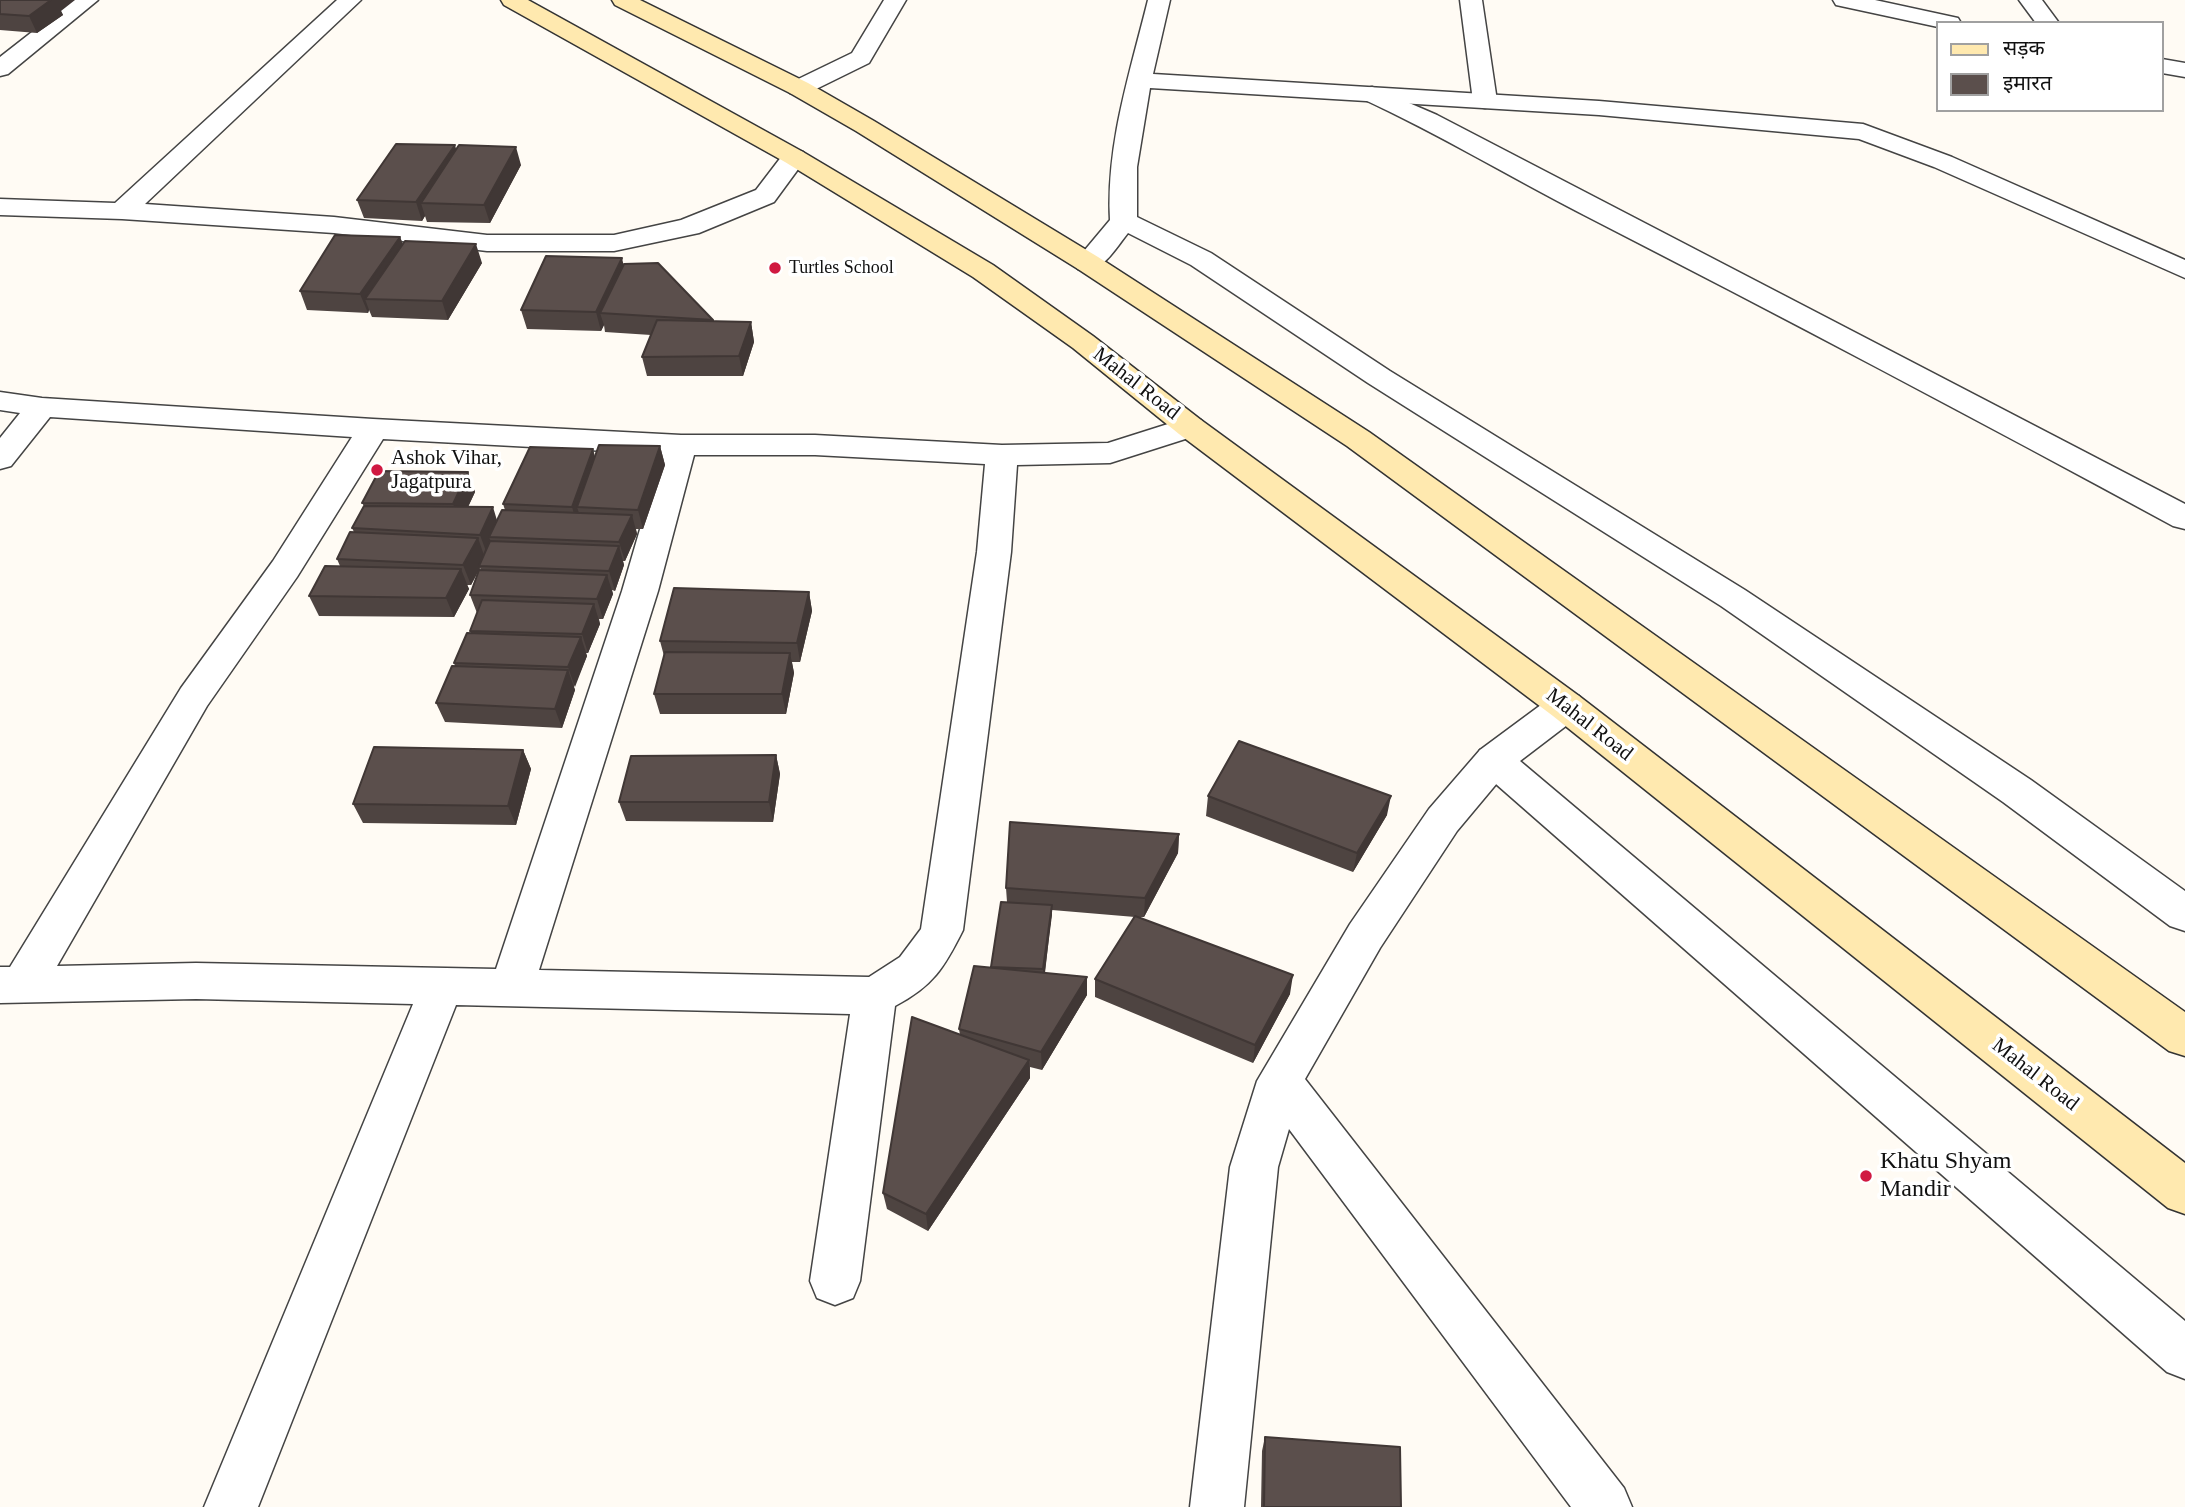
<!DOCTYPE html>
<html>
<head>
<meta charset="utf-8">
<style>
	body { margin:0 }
	#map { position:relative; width:2185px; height:1507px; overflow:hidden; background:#fffbf4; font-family:Georgia,"Noto Sans Devanagari",serif }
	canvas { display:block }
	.legend { position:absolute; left:1936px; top:21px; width:228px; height:91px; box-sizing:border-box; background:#fff; border:2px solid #a0a0a0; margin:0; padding:9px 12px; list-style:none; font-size:21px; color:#111 }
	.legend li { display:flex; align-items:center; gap:14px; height:35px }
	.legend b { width:35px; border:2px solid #a0a0a0 }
</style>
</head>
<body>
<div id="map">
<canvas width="2185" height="1507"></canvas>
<ul class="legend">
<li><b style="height:9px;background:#ffe9af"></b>सड़क</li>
<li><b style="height:19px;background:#5b4f4c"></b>इमारत</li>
</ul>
</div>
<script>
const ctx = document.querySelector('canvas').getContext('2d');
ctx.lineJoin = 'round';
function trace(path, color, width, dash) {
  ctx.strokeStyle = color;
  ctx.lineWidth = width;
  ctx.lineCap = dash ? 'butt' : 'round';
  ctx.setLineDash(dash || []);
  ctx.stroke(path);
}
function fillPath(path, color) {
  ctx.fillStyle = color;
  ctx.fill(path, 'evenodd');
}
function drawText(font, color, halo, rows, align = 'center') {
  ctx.font = font + ' Georgia,serif';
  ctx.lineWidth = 7;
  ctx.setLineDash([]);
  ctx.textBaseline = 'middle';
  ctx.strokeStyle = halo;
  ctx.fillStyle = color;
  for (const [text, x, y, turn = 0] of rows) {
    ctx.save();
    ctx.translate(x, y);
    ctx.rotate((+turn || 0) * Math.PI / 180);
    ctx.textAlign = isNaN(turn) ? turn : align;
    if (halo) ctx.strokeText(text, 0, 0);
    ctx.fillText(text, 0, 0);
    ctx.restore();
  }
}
const minor = new Path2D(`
	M73,0H98L8,74L0,76V57Z
	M337,0H361L145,204L334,217L487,235H614L681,220L756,190L785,152L794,149L803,152L807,157L774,202L699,233L614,251H487L334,233L122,219L0,215V199L115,203Z
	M884,0H906L869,63L808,93L799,95L790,93L787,88L790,83L852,53Z
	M1460,0H1482L1497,101L1494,106L1485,108L1476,106L1473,101Z
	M1833,0H1875L1958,18L1961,23H1938V27L1836,5Z
	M2019,0H2042L2059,23H2036Z
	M2162,59L2185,63V77L2162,73Z
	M1372,87L1437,115L2185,504V529L2173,526C1978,420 1781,316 1584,215C1510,177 1439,134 1363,99L1360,94L1363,89Z
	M0,392L42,398L373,419L681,435H815L1002,445L1108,443L1190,417L1201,420L1206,427L1201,434L1110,463L1017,465L1011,552L963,930C944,968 933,986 895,1006L860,1281L853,1298L835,1305L817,1298L810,1281L850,1014L456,1005L258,1507H204L413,1004L196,999L0,1003V967H10L181,688L273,561L352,437L50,417L11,466L0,469V438L20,413L0,410ZM383,439L662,454L622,591L496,969L196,963L57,966L207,706L297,577ZM694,455H815L985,464L977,552L921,929L900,957L869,977L539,970L658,591Z
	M1494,746L1508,750L1513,760L1508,770L1457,831L1380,948L1305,1079L1624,1488L1632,1507H1571L1289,1129L1278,1167L1244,1507H1190L1230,1167L1257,1081L1350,924L1429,809L1480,750Z`);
const tertiary = new Path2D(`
	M1148,0H1170L1153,74L1599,101L1863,124L1952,157L2185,260V278L1934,167L1859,139L1599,115L1150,88L1137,167V217L1211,253L1390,371L1745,590L2031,780L2185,891V931L2170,926L2003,802L1721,606L1368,383L1191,265L1128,233C1114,250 1102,275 1078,269L1074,263L1110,220C1106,144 1130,73 1148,0Z
	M1566,692L1579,696L1585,706L1579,716L1520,761L2185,1321V1379L2167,1372L1480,770L1475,760L1480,750L1553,696Z`);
const secondary = new Path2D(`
	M501,0H528L803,152L993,265L1093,336L1201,420L1579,696L2185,1163V1214L2168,1208L1553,716L1179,434L1073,348L973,277L785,162L504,5Z
	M612,0H640L808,83L874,121L1098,257L1369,432L2185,1012V1056L2169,1051L1347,446L1078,269L856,131L790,93L615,5Z`);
trace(minor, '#444', 3);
trace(tertiary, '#444', 3);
trace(secondary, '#333', 3);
fillPath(minor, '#fff');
fillPath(tertiary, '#fff');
fillPath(secondary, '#ffe9af');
fillPath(new Path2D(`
	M0,0L61,11L63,15L37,33L0,30Z
	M456,150L521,165L490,223L427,222L425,216L422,221L364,218L357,200Z
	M400,237L403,244L482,263L448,320L372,317L369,310L368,313L307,310L300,291Z
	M623,265L713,320V321L751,322L754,342L743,376H647L642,357L651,335L605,332L604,325L601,331L527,329L521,310Z
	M660,446L665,465L643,529H636L637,534L625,561H623L624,565L615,591L612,590L613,594L603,619H599L600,624L588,653H586L587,656L574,687L575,690L562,728L445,722L436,703L455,666L454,663L471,633L470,631L477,613L470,595L481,570L480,568L471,585H467L469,589L454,617L319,616L309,596L340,566L337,559L354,532L352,528L364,506L362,503L468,472L475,492L468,507L497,520L505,510L503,504L595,456Z
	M809,592L812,611L800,662H792L794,673L786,714H660L654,694L664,656L660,641Z
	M523,750L531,769L516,825L363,823L353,804Z
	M776,755L780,774L773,822L626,821L619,802Z
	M1208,796L1387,815L1353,872L1206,816Z
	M1179,834L1178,853L1144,917H1135L1290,994L1253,1063L1095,997V979L1135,917L1052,910L1045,973L1087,995L1042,1070L1030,1067V1078L928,1231L887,1209L883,1193L960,1035L959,1029L991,968L1007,902L1006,888Z
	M1265,1437L1401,1507H1261L1262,1451Z`), '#4e4441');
fillPath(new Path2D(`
	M51,0H75L61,11L63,15L37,33L29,16Z
	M455,145L460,163L421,203L425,216L422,221L416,202Z
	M516,147L521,165L490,223L484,205Z
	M400,237L407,256L365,299L369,310L368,313L360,294Z
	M476,244L482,263L448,320L442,301Z
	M622,258L626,276L600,313L604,325L601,331L596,312Z
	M751,322L754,342L743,376L739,356Z
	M660,446L665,465L643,529L638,510Z
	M593,449L598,468L577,507L581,519L578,527L572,507Z
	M468,472L475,492L460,524L453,504Z
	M493,507L499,527L489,537L492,544L487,554L480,535Z
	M632,515L637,534L625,561L619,542Z
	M478,538L485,558L479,566L480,568L471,585L463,565Z
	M619,546L624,565L615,591L609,571Z
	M461,569L469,589L454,617L446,598Z
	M607,575L613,594L603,619L597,599Z
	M809,592L812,611L800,662L797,643Z
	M594,604L600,624L588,653L582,634Z
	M581,637L587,656L575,687L568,667Z
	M790,653L794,673L786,714L782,694Z
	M568,670L575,690L562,728L555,709Z
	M523,750L531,769L516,825L508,806Z
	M776,755L780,774L773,822L769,802Z
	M1391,796L1387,815L1353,872L1357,853Z
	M1179,834L1178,853L1144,917L1145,898Z
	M1052,905V915L1044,978L1043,969Z
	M1293,975L1290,994L1253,1063L1255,1045Z
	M1087,977V995L1042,1070L1041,1052Z
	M1029,1060L1030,1078L928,1231L926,1214Z`), '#403735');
const building = new Path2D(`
	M0,0H51L29,16L0,14Z
	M396,144L455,145L416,202L357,200Z
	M459,145L516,147L484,205L421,203Z
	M335,235L400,237L360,294L300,291Z
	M405,241L476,244L442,301L365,299Z
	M546,256L622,258L596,312L521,310Z
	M658,263L713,320L600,313L624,264Z
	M657,320L751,322L739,356L642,357Z
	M599,445L660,446L638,510L577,507Z
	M530,447L593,449L572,507L503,504Z
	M379,471L468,472L453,504L362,503Z
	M364,506L493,507L480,535L352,528Z
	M502,510L632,515L619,542L489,537Z
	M350,532L478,538L463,565L337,559Z
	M490,541L619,546L609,571L479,566Z
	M325,566L461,569L446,598L309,596Z
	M479,570L607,575L597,599L470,595Z
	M674,588L809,592L797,643L660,641Z
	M482,600L594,604L582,634L470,631Z
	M467,633L581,637L568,667L454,663Z
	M665,652L790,653L782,694H654Z
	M452,666L568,670L555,709L436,703Z
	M1239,741L1391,796L1357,853L1208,796Z
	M374,747L523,750L508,806L353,804Z
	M776,755L769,802H619L631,756Z
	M1010,822L1179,834L1145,898L1006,888Z
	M1001,902L1052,905L1043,969L991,967Z
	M1135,916L1293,975L1255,1045L1095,979Z
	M974,966L1087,977L1041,1052L959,1029Z
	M912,1017L1029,1060L926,1214L883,1193Z
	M1265,1437L1400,1447L1401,1507H1264Z`);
fillPath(building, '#5b4f4c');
trace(building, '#403735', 2);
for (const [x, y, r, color] of [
	[775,268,7,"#d01941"],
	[377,470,7,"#d01941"],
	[1866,1176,7,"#d01941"]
]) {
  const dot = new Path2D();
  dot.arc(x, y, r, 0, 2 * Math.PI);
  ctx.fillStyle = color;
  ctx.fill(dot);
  trace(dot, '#fff', 2.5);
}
drawText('18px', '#111', '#fff', [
	["Turtles School",789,268]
], 'left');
drawText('21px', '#111', '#fff', [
	["Mahal Road",1136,384,38],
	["Mahal Road",1589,725,38],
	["Mahal Road",2035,1075,38]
]);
drawText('21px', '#111', '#fff', [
	["Ashok Vihar,",391,458],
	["Jagatpura",391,482]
], 'left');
drawText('24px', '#111', '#fff', [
	["Khatu Shyam",1880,1162],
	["Mandir",1880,1190]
], 'left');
</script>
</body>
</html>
